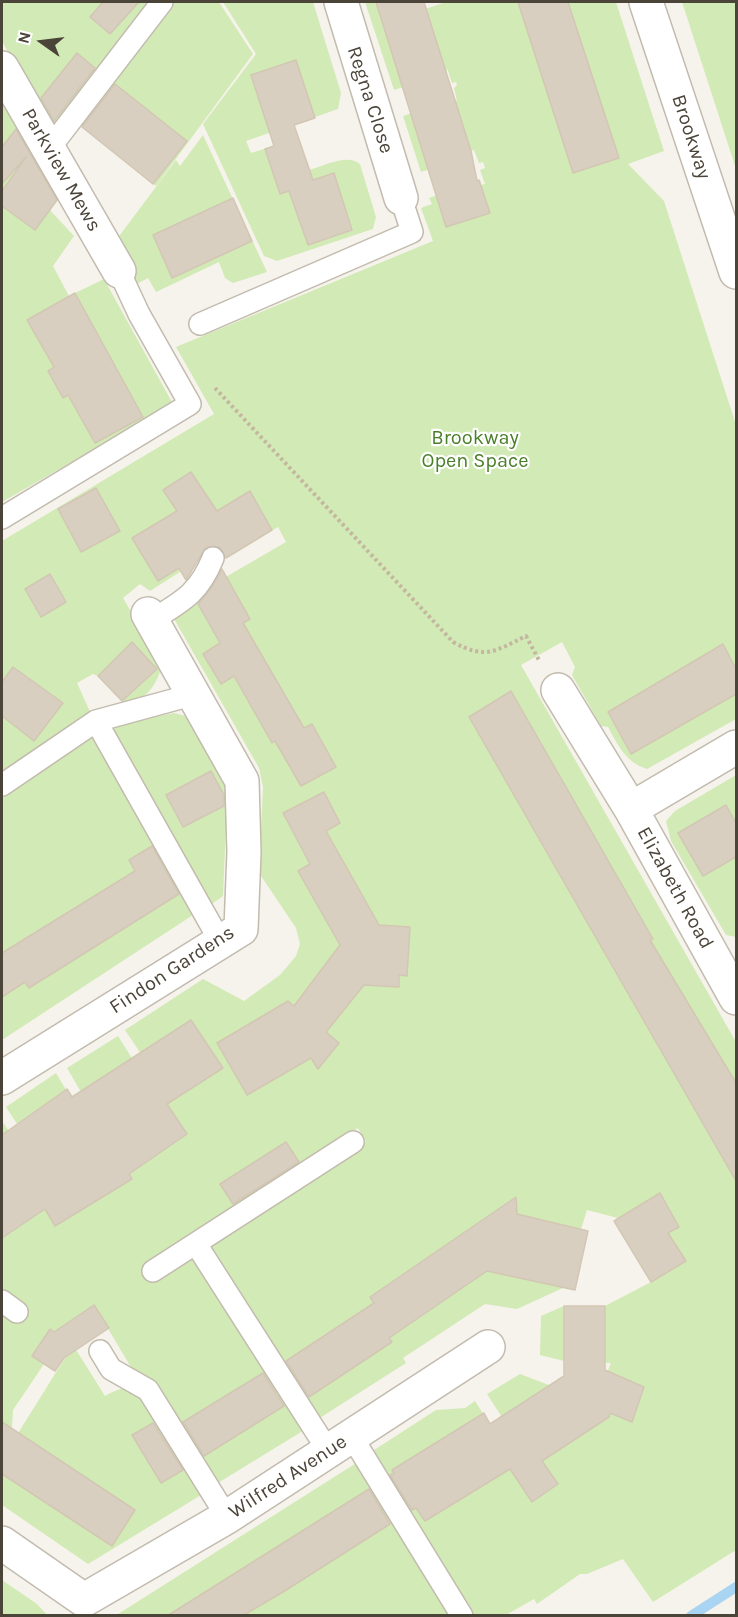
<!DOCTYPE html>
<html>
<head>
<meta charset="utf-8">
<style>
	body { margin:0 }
	#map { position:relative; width:738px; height:1617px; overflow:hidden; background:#f6f3ec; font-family:Karla,sans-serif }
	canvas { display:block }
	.frame { position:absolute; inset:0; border:3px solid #4b4439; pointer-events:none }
	.north { position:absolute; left:12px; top:12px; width:60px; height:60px; -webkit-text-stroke:4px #fff; paint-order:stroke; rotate:284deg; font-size:16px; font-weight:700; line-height:24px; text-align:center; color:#4b4439 }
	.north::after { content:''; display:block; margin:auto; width:21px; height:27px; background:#4b4439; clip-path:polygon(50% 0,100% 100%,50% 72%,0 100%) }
</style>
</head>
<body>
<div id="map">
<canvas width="738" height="1617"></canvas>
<div class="frame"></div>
<div class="north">N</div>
</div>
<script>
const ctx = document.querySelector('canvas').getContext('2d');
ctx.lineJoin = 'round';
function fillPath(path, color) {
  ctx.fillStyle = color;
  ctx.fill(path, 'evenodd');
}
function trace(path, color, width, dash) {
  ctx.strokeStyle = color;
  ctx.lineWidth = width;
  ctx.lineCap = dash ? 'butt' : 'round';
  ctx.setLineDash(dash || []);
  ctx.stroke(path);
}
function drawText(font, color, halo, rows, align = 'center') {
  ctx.font = font + ' Karla,sans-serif';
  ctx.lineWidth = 4.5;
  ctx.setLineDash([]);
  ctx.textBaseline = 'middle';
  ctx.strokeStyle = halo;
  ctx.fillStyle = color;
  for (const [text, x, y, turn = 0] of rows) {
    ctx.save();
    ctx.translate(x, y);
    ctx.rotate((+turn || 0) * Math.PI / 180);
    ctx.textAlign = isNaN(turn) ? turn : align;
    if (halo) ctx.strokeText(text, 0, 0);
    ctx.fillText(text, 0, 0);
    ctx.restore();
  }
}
fillPath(new Path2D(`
	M2,2H149L129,25L131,32L51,129L2,41Z
	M173,2H219L253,54L156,186L80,125Z
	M223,2H313L341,93L338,109L246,141L251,153L299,138L309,170C324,166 347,153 360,164L376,217L373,229L277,261L264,256L203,124L256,54Z
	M365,2H409L413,13L446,2H616L664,151L628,164L664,201L736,425V719L647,769C625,762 618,745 608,727L601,726L572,675L575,667L562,642L521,665L736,1042V1550L653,1602L623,1559L587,1574H580L537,1604L534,1599L506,1615H466L368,1454L436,1410L465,1408L475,1401L516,1465L523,1450L487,1394L520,1374L549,1385L582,1435L611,1363L564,1361L540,1355L541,1316L564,1306H605L651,1282L638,1251L618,1218L587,1210L581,1229L588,1231L579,1271L568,1268L563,1288L517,1309L485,1304L403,1358L406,1363L315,1421L204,1247L366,1141L358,1128L292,1172L195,1250L306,1429L213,1486L135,1374L94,1305L54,1332L49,1330L33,1355L44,1364L13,1410L12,1427L2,1443V1121L43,1181L41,1161L6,1107L56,1073L90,1130L81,1092L67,1068L118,1036L153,1092L173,1113L167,1104L172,1100L125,1030L203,979L244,1001L280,975L296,956L300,944L296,928L259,873L263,787L259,768L169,610L286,542L278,527L244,547L238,545L209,499L194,563L150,591L140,584L123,598L162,665C157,685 147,698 127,706L98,676L93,674L77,683L91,714L2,777V541L214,414L176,347L433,241L421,208L432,204L429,198L480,180L481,185L485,184L480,170L485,168L483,162L479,163L474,150L471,151L472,155L421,172L403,116L454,99L457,101L454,88L457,85L456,82L452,83L447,68V73L394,90Z
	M682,2H736V169Z
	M2,100L58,198L50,210L74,236L53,266L69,296L104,279L173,404L2,502Z
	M203,135L267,272L233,283L225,278L219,262L156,292L148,278L137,284L114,243L176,160L180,166Z
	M174,713L193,718L228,779L223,896L209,906L106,727Z
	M90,734L196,913L2,1040V796Z
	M736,775V937L726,935L671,841L666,821L675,811Z
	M73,1345L105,1396C118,1389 126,1385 141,1391L206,1492L88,1564L2,1505V1459Z
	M361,1460L456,1616H115Z
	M2,1580L37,1604L47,1615H2Z`), '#d2eab5');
trace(new Path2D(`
	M691,1616L736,1587`), '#a9d4f2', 10);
const building = new Path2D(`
	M103,2H139L110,34L90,17Z
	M376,2H424L471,151L477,181L479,180L490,213L446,227Z
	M518,2H568L619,158L573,173Z
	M77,53L95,68L54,121L41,98Z
	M296,60L315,118L294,125L313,180L334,173L352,230L308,245L289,191L280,194L265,149L274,146L251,75Z
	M115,84L187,141L153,184L82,127Z
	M16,129L57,200L35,230L2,206V191L26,157L2,184V147Z
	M233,198L252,241L172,278L153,235Z
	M75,293L143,417L95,443L68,395L63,398L48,371L54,367L27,320Z
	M191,472L217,511L250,491L272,530L226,558L219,547H206L186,580L179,568L158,581L132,538L177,511L163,490Z
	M96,488L120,531L81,552L58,509Z
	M222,569L250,619L243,623L304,728L312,724L336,767L301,786L275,741L272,743L234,676L221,684L203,654L220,643L198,604L212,587Z
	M50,574L66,602L41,617L25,589Z
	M132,642L157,669L122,701L98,676Z
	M723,644L736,669V694L631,754L608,712Z
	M13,667L63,703L34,741L2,716V682Z
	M511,691L653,939L650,940L736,1083V1181L469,717Z
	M211,771L224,795V806L183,827L166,795Z
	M324,792L340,823L326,831L379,925L410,927L407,976L399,975V987L364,985L326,1032L339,1043L318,1069L311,1058L247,1095L217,1043L288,1001L294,1006L340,945L298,871L310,864L283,813Z
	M726,805L736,823V857L703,876L678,833Z
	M152,846L179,894L29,988L25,982L2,997V953L135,871L129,860Z
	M191,1020L223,1068L167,1104L187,1134L129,1174L132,1179L55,1226L45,1209L2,1238V1135L67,1089L72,1097Z
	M286,1142L299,1162L233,1204L220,1184Z
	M660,1193L679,1227L668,1233L686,1261L651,1282L614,1221Z
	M516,1197L517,1214L588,1231L575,1290L487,1271L389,1338L392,1342L309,1397L286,1361L374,1303L370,1297Z
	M94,1305L109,1328L64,1358L55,1371L32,1356L50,1329L54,1332Z
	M564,1306H605V1370L644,1387L632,1422L610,1413L609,1417L542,1461L558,1484L532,1502L510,1469L425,1521L416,1508L412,1510L390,1475L394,1473L392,1470L484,1413L490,1424L564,1376Z
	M263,1373L284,1406L204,1456L183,1422Z
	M2,1422L135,1510L112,1546L2,1474Z
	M153,1423L183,1470L161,1483L132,1435Z
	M369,1489L390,1524L283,1592L242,1616H167Z`);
fillPath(building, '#d8cfc1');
trace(building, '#d3c7b4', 1.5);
const service = new Path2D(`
	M49,149L162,2
	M200,324L412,232L401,198
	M2,518L190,404L139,314L119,271
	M152,620C183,601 199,593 213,558
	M96,721L220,941
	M2,785L96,721L195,694
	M196,1244L329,1452
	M153,1271L353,1142
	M2,1301L17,1312
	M100,1351L111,1369L148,1390L227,1517
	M352,1437L462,1616`);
const minor = new Path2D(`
	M341,2L401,198
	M646,2L736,272
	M2,68L119,271
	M558,690L631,809L736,998
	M631,809L736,747
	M2,1078L241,929L244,852L242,781L148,614
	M2,1543L84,1600
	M84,1600L227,1517L488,1347`);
trace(service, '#c2bbae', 24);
trace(minor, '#c2bbae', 36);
trace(new Path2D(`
	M215,388L453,642C486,660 495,651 526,636L540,662`), '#c4b79f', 4, [3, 3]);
trace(service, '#fff', 21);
trace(minor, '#fff', 33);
drawText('20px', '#4b4439', '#fff', [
	["Regna Close",370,100,72],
	["Brookway",691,137,72],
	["Parkview Mews",61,170,60],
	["Elizabeth Road",675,888,61],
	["Findon Gardens",172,970,-33],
	["Wilfred Avenue",288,1477,-33]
]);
drawText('20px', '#4a7f2a', '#fff', [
	["Brookway",475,438],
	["Open Space",475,461]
]);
</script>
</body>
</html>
